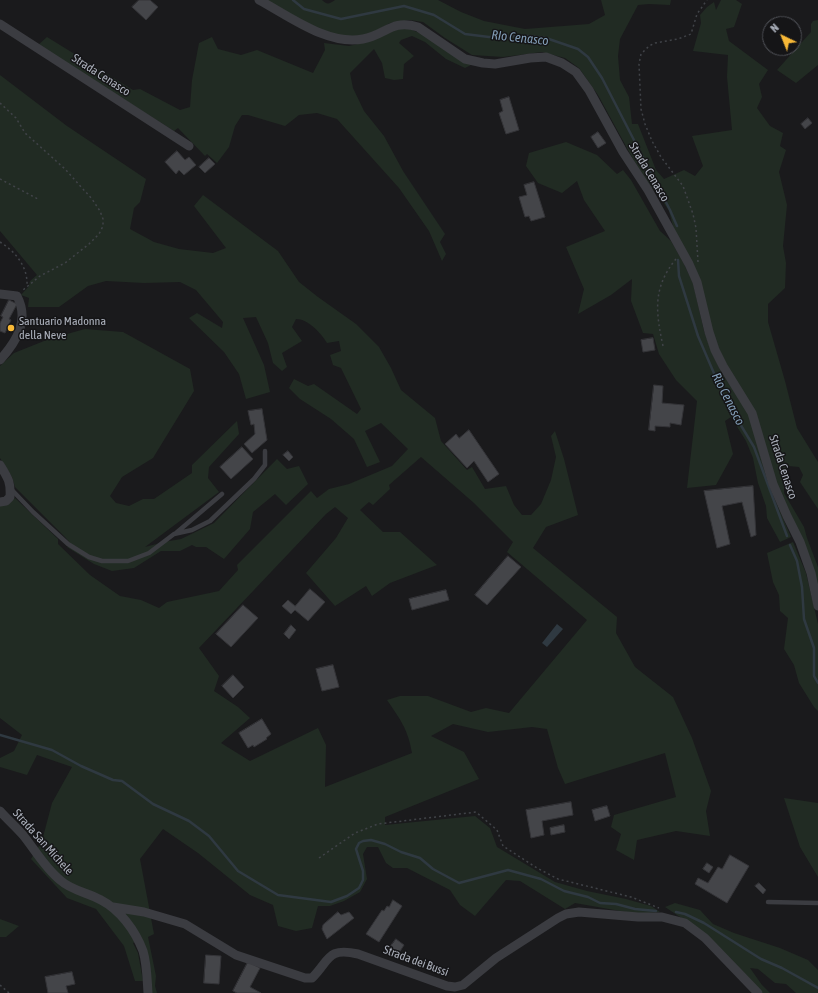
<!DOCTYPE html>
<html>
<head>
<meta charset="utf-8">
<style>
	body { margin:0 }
	#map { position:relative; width:818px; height:993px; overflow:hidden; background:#1a1a1c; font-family:"Asap Condensed",sans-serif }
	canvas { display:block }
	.north { position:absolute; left:762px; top:16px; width:40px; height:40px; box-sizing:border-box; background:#151517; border:1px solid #515359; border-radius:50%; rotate:317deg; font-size:11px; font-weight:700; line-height:16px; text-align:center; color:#acb1bc }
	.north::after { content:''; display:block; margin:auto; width:14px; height:18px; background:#f7b837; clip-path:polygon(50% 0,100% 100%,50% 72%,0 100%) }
</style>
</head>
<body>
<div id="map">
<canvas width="818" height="993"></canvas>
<div class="north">N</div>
</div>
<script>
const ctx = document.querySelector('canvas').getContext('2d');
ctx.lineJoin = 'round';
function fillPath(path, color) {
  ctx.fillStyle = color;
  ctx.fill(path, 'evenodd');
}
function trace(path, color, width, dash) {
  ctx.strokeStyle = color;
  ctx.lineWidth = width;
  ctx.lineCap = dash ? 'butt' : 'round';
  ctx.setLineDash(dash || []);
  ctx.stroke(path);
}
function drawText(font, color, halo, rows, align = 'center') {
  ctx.font = font + ' "Asap Condensed",sans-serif';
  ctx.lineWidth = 3;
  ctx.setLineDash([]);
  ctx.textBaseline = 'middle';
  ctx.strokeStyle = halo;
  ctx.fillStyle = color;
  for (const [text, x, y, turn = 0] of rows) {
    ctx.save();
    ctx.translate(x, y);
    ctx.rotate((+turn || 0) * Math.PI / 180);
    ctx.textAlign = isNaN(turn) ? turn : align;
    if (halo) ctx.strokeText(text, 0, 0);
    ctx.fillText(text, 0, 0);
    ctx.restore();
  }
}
fillPath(new Path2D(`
	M266,0H322C327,5 329,4 335,0H438L461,12L484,21L525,29L589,24L605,15L601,0H671L670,5L649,4L638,5L620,39L618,56L620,80L629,97L632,124H638L656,170L664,179L684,170L695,176L703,166L692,136L732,130L727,77L728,55L693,51L701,23L700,15L707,7L714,2L716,10L721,0H736L742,4L734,27L726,29L729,41L768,70L759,84L762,97L757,108L770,126L783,133L780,146L786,150L779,172L787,205L783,246L786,263L785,288L768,304V322L785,381L797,428L818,462V509L800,482L803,475L799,467L788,466L784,478V493L804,527L807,538L818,567V597L775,482L756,413L725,365L674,230L669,211L660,197L651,187L633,159L598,95L579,68L565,58L542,52L503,57L472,55L445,38L423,22L410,20L390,23L374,32L362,36H343L321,31Z
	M818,20V65L796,83L777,70L811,32V24L813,21Z
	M398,29H410L427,36L473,64L465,68L446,59L425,42L412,36L401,40L399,43L414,56L404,64L403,79L394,80L385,78L382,63L374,49L350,73L353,88L364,111L384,136L403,171L445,234L440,242L446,254L442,261L429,231L399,188L337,119L317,113L299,115L285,126L248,115H242L235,126L229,147L217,163L207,154L205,156L178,128L174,131L38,45L47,37L133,90L140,89L180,110L190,107L192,80L199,43L212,37L218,49L241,55L257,50L313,73L325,50L324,43L349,46L366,42Z
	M0,75L67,126L146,179L140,202L134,208L130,229L154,242L179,249L213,253L226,248L194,206L203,195L278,251L299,282L318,297L356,324L379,347L391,368L401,390L435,418L441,441L467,470L472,467L485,489L506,486L514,505L522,515H531L541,504L551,480L556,457L551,436L555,431L564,459L578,515L546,527L533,548L617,617L616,633L635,667L673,697L692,738L711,791L706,811L710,836L676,831L637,840L634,860L616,850L621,834L611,827L614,815L676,797L665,753L565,784L558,768L547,729L532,727L488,732L453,724L431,736L464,752L479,779L385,817V825L475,816L490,828L497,847L555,882L587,891L626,899L651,906L660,912L637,914L575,903L565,909L520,881L506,880L475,916L460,905L450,890L407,868H393L386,863L378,847H367L363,854L367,879L360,892L344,901L330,906H318L312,928L296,931L278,926L273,905L250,895L198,853L163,829L140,859L154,934L148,937L156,976L155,986L157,993H152L141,939L133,943L138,953L143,981H135L124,946L96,909L67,898L31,859L42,841L52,803L72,767L37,755L27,775L0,767V758L14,751L22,735L0,718V505L7,504L15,498L58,539V544L90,575L120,596L141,600L159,608L167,602L219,591L238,570L237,565L311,491L317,498L329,489L349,484L392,466L408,449L381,423L365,431L380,462L367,467L354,439L331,419L300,399L289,388L294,379L308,386L314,384L357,414L361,409L341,368L333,365L330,355L341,351L339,341L327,343C321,333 308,319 296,319L292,327L302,341L282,353L287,367L282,371L273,363L268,343L256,317L243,318L264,365L270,392L246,399L239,374L224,352L189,318L197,313L222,328L223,322L196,290L180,282L144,283L106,281L88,286L59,307H28L29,298L21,295L29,286L30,281L37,275L0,231ZM421,457L474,503L513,542L507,552L587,620L509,713L486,708L471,712L428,696H400L387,700C400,719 408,729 412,753L325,787L326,745L318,728L250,761L221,743L250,718L238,707L214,691L219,676L199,648L326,514L335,507L348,518L336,538L306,573L335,606L366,586L372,596L390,583L437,565L400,532H383L360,510L369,502L373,505L390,489L389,485Z
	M566,142L597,155L617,174L623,170L631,180L660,231L671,241L683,262L693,283L704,331L711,350L719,368L749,414L769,486L791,537L780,542L767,518L766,506L758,483L753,458L746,441L731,417L725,421L733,454L716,485L687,488L697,401L676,380L659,354L653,334L643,333L631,301L632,279L611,295L578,314L584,289L566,247L605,231L584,200L577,181L562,193L538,183L526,166L529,153Z
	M85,329L123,332L190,369L194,391L153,458L122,477L110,496L116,503L129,506L143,499H154L192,473V465L237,421L239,434L209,467L208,478L219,492L145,547L164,542L181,539L214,523L277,459L287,469L299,466L308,484L286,505L275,494L253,512L250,529L224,559L206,547H196L192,545L180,551H161L134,568L112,571L94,564L67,547L71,544L65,537L15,487L12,477L0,458V366L14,353L49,339Z
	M793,542L806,573L818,624V711L814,707L799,683L794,665L784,649L788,618L780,611L779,595L773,582L767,553Z
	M784,798L818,803V877L800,847Z
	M675,903L700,910L713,924L734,933L780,948L808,960L818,970V993H796L786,984L775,983L758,969L750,968L762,985L770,993H761L689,923L665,907Z
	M0,919L19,926L6,937H0Z`), '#212b23');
fillPath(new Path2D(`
	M557,624L563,629L547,647L542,643Z`), '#2f3941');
trace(new Path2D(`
	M293,0L304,9L341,19L404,6L434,15L465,34L489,37L528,36L546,38L578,49L588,57L602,78L670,210L677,226
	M678,260L679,276L698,336L725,399L754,447L787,536
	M790,545L797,561L802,587L804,619L814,648V676L818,683
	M0,735L52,750L81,766L113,780L122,781L153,804L189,821L209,836L238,871L278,895L331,902L347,896L359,888L363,880V871L356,849L359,843L363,841L371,840L385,844L401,852L420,858L433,869L459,883L508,870L541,879L564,891L588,897L600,903L616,904L635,909L656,911
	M676,912L685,914L704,923L761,959L782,968L818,988`), '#2f3941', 2.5);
const building = new Path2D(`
	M139,0H150L158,7L146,20L132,7Z
	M509,97L519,130L506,134L499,113L503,111L500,100Z
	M808,118L812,123L805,129L801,124Z
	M598,132L606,143L598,148L591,137Z
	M177,151L185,160L189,157L196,165L184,175L179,170L176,174L165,162Z
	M209,158L215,164L205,173L199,167Z
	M534,182L545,217L531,221L529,216L525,217L519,197L527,195L524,185Z
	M9,300L17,304L9,319L11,320L5,333L0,331V323L3,317L1,316Z
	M653,338L655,350L643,352L641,340Z
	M654,385L663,386L662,403L684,405L681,425L670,423V427L655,426V431L649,430Z
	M262,409L267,440L252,453L244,444L255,434L254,424L251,425L248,411Z
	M469,430L499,474L488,482L474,461L467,468L445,444L456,434L459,438Z
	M242,447L253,459L231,479L220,467Z
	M288,451L293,457L289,461L283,455Z
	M753,486L756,535L751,537L742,502L722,506L730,544L717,548L704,491Z
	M508,556L521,567L487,605L475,595Z
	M310,589L325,602L308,621L295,610L291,614L282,606L288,600L295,606Z
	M446,590L449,600L412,610L409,599Z
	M243,605L258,618L231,647L216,634Z
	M291,625L296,630L289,639L284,634Z
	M333,665L339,687L322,691L316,669Z
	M233,675L244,687L233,698L222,686Z
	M262,719L271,734L266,738L267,739L254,747L253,745L248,748L239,733Z
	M571,802L573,815L542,821L544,835L531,838L526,810Z
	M607,806L610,816L595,821L592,810Z
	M564,825L565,832L551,835L550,828Z
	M730,855L749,866L727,903L695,884L698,878L708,883L718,867L722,869Z
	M707,863L713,867L709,873L703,869Z
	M759,883L766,890L763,894L755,886Z
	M393,900L402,906L379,942L366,934L382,910L384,911L387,906L389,907Z
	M338,912L341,915L349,912L354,918L327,939L322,929L323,925Z
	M396,939L404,945L397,956L388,950Z
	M206,955L221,956L219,984L204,983Z
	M248,962L260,968L250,987L261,993H237L233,991Z
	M72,972L75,984L66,986L68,993H48L45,977Z`);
fillPath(building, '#444549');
trace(building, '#343438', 1);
trace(new Path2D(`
	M0,103L16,118L25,133L65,169L92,199L100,211L103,219V226L99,234L89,244L65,263L40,276L23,290
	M0,179L38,199
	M0,242C16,252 28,267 27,286
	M698,262L696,228L693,214L683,186L661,157L652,141L645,124L641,109L639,64L641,54L649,46L655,43L678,39L691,34L697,14L707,0
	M663,346C656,313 652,288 676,259
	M319,858L355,833L378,824L476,812L497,830L503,846L537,868L558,879L631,897L659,908
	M0,985L9,993`), '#404348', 1.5, [2, 3]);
trace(new Path2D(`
	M11,489L33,512L68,544L89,557L102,561H128L149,553L174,534L192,530L210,521L254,479L265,465V451
	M176,533L222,494
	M768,902L818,903`), '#3b3c41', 4.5);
trace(new Path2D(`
	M259,0C289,16 328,46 363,39C386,35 391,19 418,27L465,59L483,63L495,64L530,58L546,57L562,63L576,72L589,90L623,152L648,190L689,264L697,282L709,332L715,350L723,366L752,413L773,484L787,516L800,542L811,573L818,606
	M0,24L189,146
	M0,294L17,296C30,321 16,342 0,360
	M0,465C8,478 11,482 10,497L6,501L0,502
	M0,811C7,819 16,827 23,835C35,850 45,868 60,880C72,891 87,892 101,900C120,910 135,930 143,951C147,964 147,979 148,993
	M113,907L144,912L185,924L236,955L305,978H312C330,960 327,947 358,954L447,986L455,987L463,985L496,958L558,918L566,914L579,912L638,917H662L685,923L705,938L758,993`), '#3b3c41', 9);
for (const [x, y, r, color] of [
	[11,328,4,"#f7b837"]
]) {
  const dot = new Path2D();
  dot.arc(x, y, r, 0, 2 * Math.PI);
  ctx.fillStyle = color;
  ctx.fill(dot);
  trace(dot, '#151517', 1.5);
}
drawText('12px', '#acb1bc', '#151517', [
	["Strada Cenasco",101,75,33],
	["Strada Cenasco",649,172,59],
	["Strada Cenasco",783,467,72],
	["Strada San Michele",43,842,48],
	["Strada dei Bussi",416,961,20]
]);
drawText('12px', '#acb1bc', '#151517', [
	["Santuario Madonna",19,321],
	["della Neve",19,335]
], 'left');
drawText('italic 13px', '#839eb7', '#151517', [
	["RIo Cenasco",520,38,6],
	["Rio Cenasco",728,399,63]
]);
</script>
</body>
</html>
